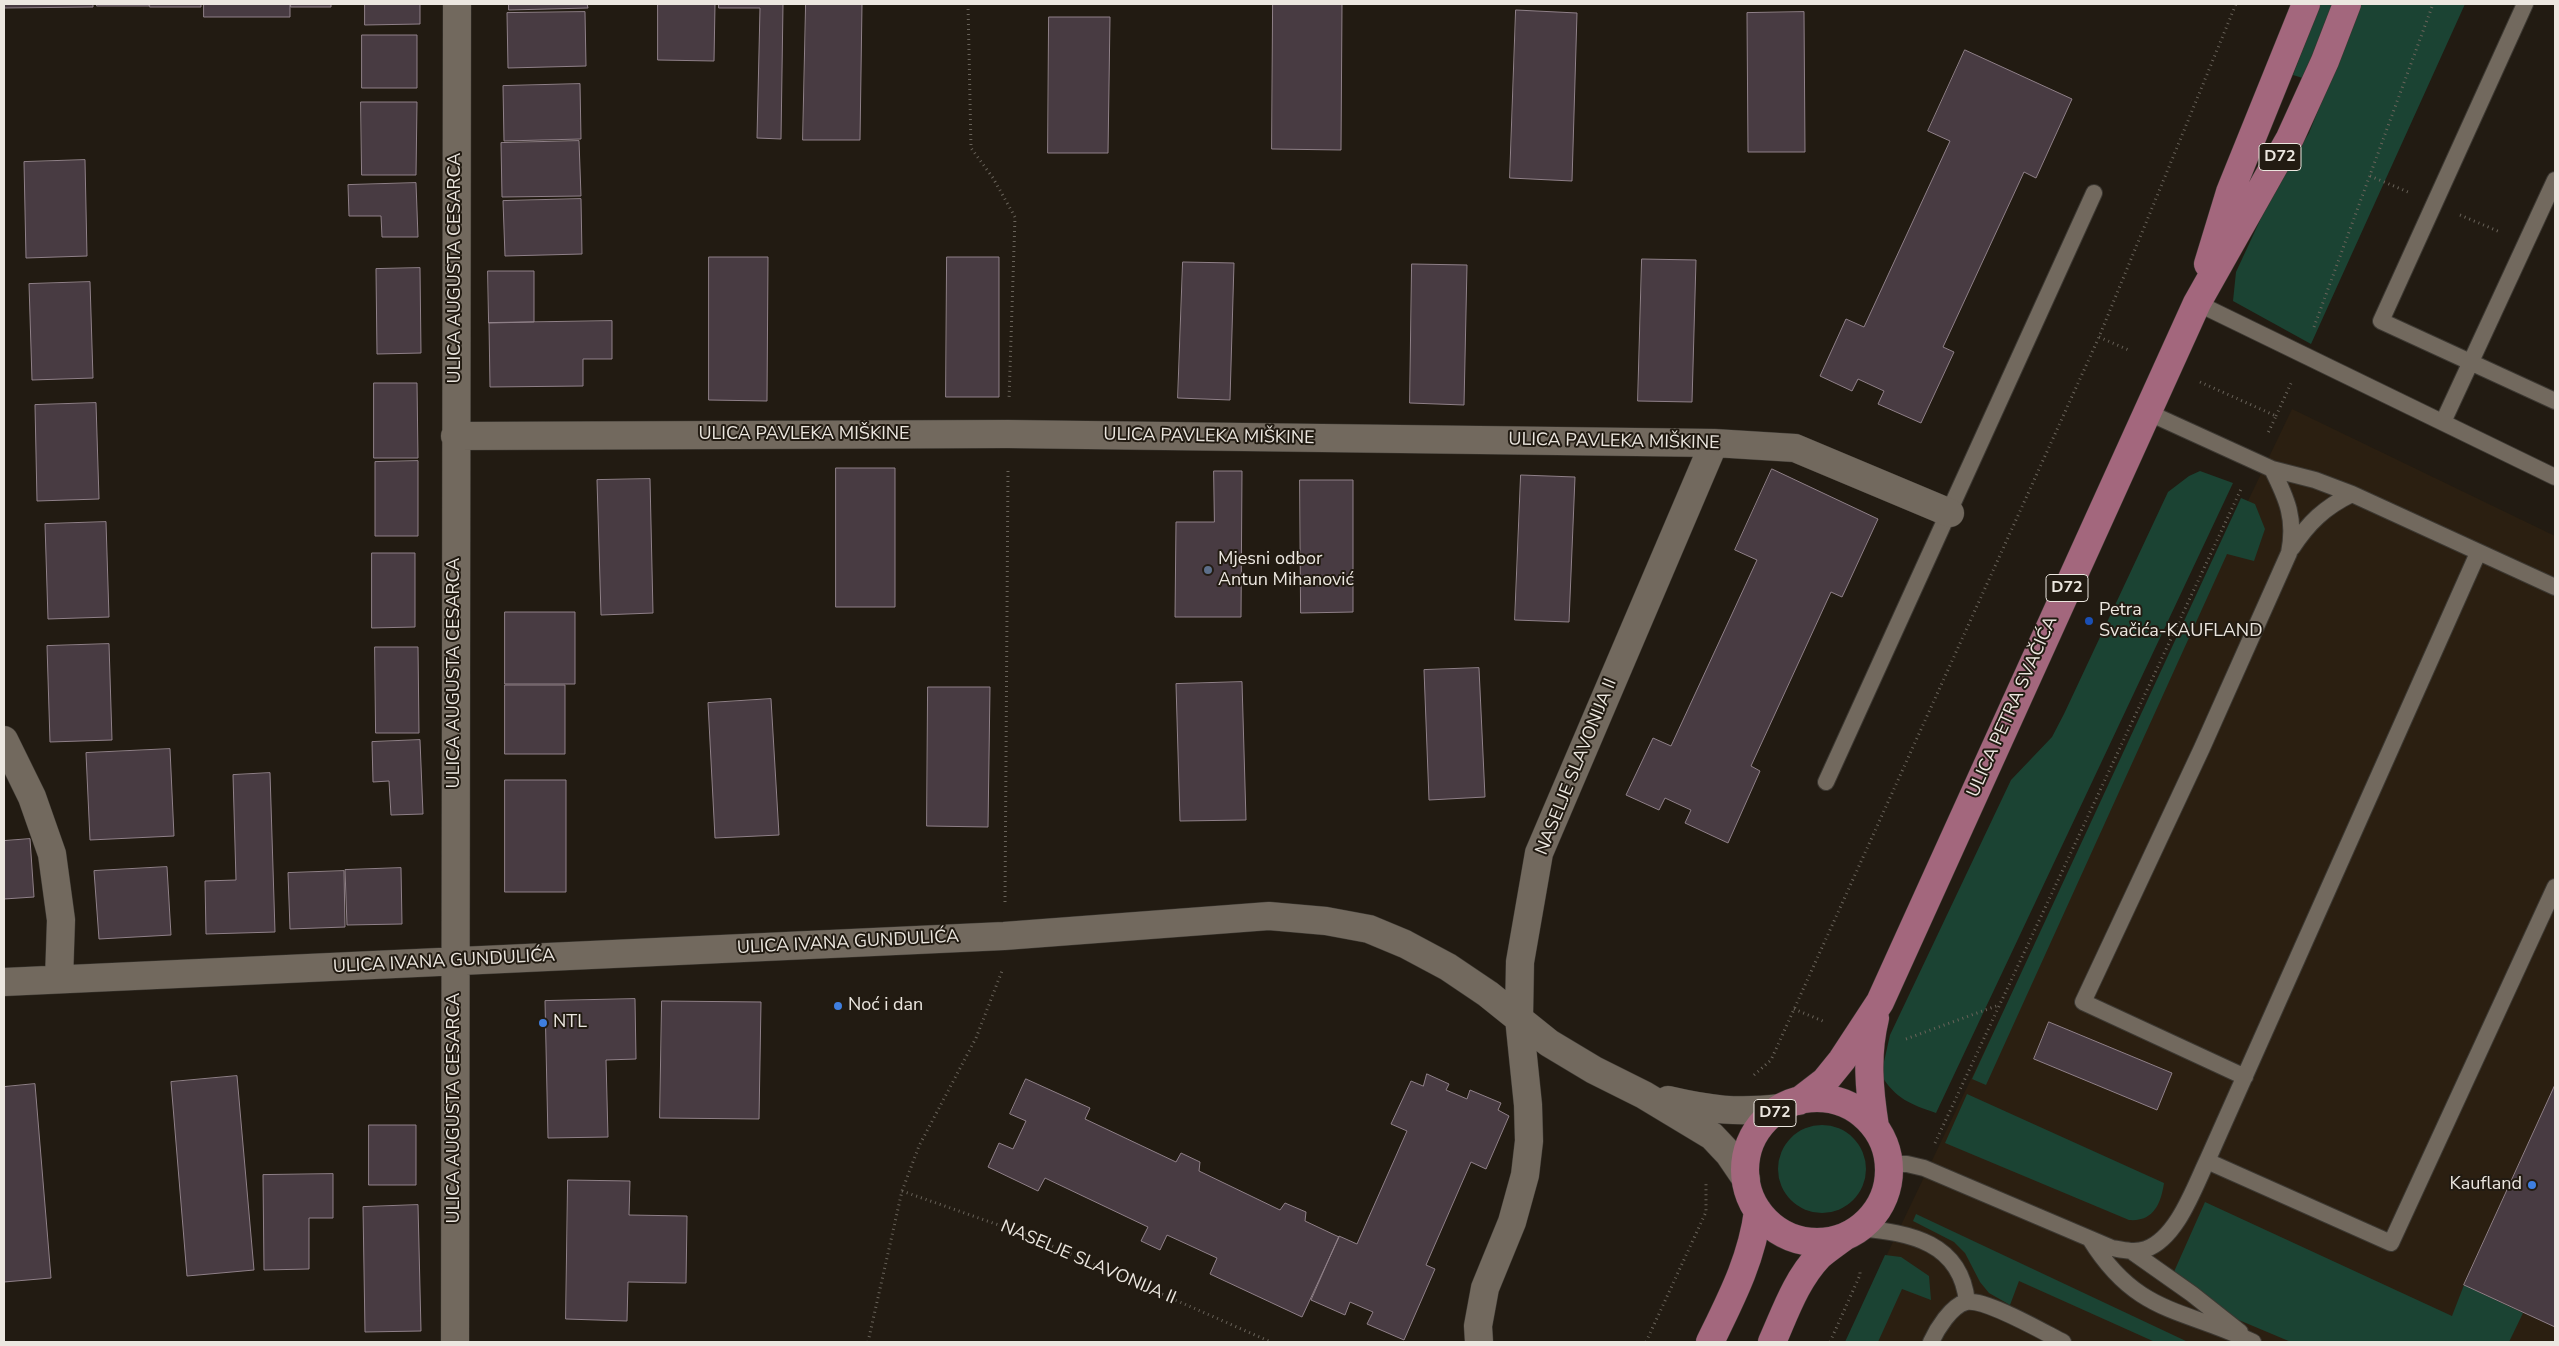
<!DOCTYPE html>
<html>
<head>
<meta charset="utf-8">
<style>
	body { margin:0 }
	#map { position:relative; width:2559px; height:1346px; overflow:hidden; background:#221b12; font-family:"Nunito Sans",sans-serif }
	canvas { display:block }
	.frame { position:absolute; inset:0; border:5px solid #ece7e0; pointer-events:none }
</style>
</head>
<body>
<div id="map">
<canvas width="2559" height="1346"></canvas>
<div class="frame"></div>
</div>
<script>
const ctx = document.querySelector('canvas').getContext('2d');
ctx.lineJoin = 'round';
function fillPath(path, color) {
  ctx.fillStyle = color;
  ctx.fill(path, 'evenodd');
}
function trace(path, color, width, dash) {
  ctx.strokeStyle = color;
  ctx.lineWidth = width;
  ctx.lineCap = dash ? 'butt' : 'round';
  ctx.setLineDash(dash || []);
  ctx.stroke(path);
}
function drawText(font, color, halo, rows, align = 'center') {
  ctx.font = font + ' "Nunito Sans",sans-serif';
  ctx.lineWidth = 4;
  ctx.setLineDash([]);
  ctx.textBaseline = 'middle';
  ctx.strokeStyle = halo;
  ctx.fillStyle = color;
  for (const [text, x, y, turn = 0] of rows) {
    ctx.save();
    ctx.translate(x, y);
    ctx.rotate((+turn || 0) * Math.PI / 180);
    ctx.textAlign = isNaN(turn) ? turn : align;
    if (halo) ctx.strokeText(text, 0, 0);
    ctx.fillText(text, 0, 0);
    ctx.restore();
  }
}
fillPath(new Path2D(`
	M2292,409L2555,536V1342H1845Z`), '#2b1f11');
fillPath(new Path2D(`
	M2320,4H2338L2309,80L2293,75Z
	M2361,4H2465L2311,344L2233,301L2236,272L2269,201L2309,133Z
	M2200,471L2233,483L1936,1113C1910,1104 1896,1099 1881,1075L1890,1035L2011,780L2052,737L2064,714L2168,492L2189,476Z
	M2241,498L2255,504L2265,529L2254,561L2227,554L1986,1085L1972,1079Z
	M1967,1094L2164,1183C2161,1204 2153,1222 2129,1220L1945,1143Z
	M1778 1169a44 44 0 1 1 88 0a44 44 0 1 1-88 0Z
	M2205,1202L2452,1316L2464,1285L2523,1313L2509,1342H2291L2234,1318L2173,1274Z
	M1916,1214L2188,1342H2155L2019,1281L2010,1305L1989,1293L1980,1282L1965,1253L1954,1242L1913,1221Z
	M1885,1255L1901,1257L1929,1276L1931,1300L1902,1289L1878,1342H1845Z`), '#1b4333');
const building = new Path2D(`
	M4,4H93V7L4,8Z
	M97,4H149V6H97Z
	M150,4H201V7H150Z
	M204,4H290V17H204Z
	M291,4H331V7H291Z
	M365,4H420V24L365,25Z
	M509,4H587L588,8L509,10Z
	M658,4H715L714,61L658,60Z
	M719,4H783L781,139L757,138L760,8H719Z
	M806,4H862L860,140H803Z
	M1273,4H1342L1341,150L1272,149Z
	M1516,10L1577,13L1572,181L1510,178Z
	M585,12L586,66L508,68L507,13Z
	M1804,12L1805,152H1748L1747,13Z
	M1049,17H1110L1108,153H1048Z
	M362,35H417V88H362Z
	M1965,50L2072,99L2036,178L2024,172L1943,347L1954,352L1921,423L1878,404L1884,391L1858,379L1852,391L1820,376L1846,319L1864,327L1950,141L1928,131Z
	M580,84L581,139L504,141L503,86Z
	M361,102H417L416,175H362Z
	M579,141L581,196L502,197L501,143Z
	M85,160L87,256L26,258L24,162Z
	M416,183L418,237H382L381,216H349L348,185Z
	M581,199L582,254L505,256L503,201Z
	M709,257H768L767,401L709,400Z
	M947,257H999V397H946Z
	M1642,259L1696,260L1692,402L1638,401Z
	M1183,262L1234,263L1230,400L1178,398Z
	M1412,264L1467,265L1464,405L1410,403Z
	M420,268L421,353L377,354L376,269Z
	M488,271H534V322L489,323Z
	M90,282L93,378L32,380L29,284Z
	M612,321V359H583V386L490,387L489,323Z
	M374,383H417L418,458H374Z
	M96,403L99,499L37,501L35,405Z
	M418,461V536H375V462Z
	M836,468H895V607H836Z
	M1772,469L1878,519L1842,597L1831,592L1751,766L1760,771L1728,843L1685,823L1691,810L1665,798L1659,810L1626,795L1653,738L1671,746L1757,560L1735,550Z
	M1214,471H1242L1241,617H1175L1176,522H1214Z
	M1521,475L1575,477L1569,622L1515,620Z
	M650,479L653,613L601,615L597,480Z
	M1300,480H1353V612L1301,613Z
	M106,522L109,617L48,619L45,524Z
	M372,553H415V627L372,628Z
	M505,612H575V684H505Z
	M109,644L112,740L50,742L47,646Z
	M375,647H418L419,733H376Z
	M1479,668L1485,797L1429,800L1424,670Z
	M1242,682L1246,820L1180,821L1176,684Z
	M505,685H565V754H505Z
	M928,687H990L988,827L927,826Z
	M771,699L779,835L715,838L708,703Z
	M420,740L423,814L391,815L389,781L373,782L372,742Z
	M170,749L174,836L90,840L86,753Z
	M270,773L275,932L206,934L205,881L236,880L233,775Z
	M505,780H566V892H505Z
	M30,839L34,897L4,899V841Z
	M167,867L171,935L99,939L94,871Z
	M401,868L402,924L347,925L345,870Z
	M344,871L345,927L290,929L288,873Z
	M635,999L636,1059L606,1060L608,1137L548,1138L545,1001Z
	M662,1001L761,1002L759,1119L660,1118Z
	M2049,1022L2172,1073L2157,1110L2034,1059Z
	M1427,1074L1449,1084L1446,1090L1467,1099L1470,1090L1501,1103L1498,1110L1509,1116L1486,1169L1471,1162L1426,1265L1435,1269L1404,1340L1367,1324L1373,1312L1350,1302L1345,1315L1311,1300L1339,1236L1357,1244L1407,1131L1391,1124L1411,1081L1423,1086Z
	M237,1076L254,1270L187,1276L171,1082Z
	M1026,1079L1090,1108L1085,1119L1176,1162L1181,1153L1200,1162L1199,1171L1280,1210L1285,1203L1306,1212L1305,1221L1339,1237L1302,1317L1210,1274L1217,1258L1167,1235L1160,1250L1141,1241L1148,1227L1045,1178L1038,1191L988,1167L999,1143L1013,1149L1026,1121L1010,1114Z
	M35,1084L51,1278L4,1282V1087Z
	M2555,1085V1327L2464,1285Z
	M369,1125H416V1185H369Z
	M333,1174V1218H309V1269L264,1270L263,1175Z
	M568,1180L630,1181L629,1215L687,1216L686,1283L628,1282L627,1321L566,1319Z
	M418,1205L421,1331L365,1332L363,1207Z`);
fillPath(building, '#483b42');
trace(building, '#8f8088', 1);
const lane = new Path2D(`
	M2525,4L2381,321L2555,401
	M2197,303L2555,477
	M2147,412L2272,469L2315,480L2352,494L2555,587
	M2443,422L2555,180
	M2292,548C2308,523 2325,507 2352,494
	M1826,782L2094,193
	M2245,1077L2083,1002L2202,748L2289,553C2296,519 2287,499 2272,469
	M2207,1161L2391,1243L2555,887
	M1889,1164H1907L1924,1168L2112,1248C2123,1250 2135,1253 2146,1249C2177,1238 2194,1188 2207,1161L2478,553
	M1860,1228C1910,1233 1961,1242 1967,1302
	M2090,1239C2137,1315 2183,1308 2253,1342
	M2131,1251L2192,1294L2240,1332
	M1931,1342C1937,1329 1951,1306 1966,1302C1985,1298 2045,1333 2063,1342`);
const street = new Path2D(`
	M455,436L1008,434L1714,443L1795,448L1950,513
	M4,740L32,797L52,854L61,920L59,979
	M4,982L1004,936L1269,916L1326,921L1369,929L1405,944L1448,967L1488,994L1549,1043L1594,1070L1644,1095L1712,1136L1729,1154L1746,1179
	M1668,1100C1711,1110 1737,1113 1781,1108
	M455,1342L457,4
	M1479,1342L1478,1326L1485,1288L1512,1222L1525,1175L1529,1141L1528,1105L1519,1018L1520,962L1539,853L1714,443`);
const primary = new Path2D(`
	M2208,264L2230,192L2306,4
	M1745 1170a72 72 0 1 1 144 0a72 72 0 1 1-144 0Z
	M1799,1101L1825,1081L1842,1060L1880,1002L2197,303L2290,138L2325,61L2347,4
	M1875,1127C1869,1089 1866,1055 1875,1018
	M1710,1342C1731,1299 1752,1259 1758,1211
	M1772,1342C1785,1313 1796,1280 1819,1256C1827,1249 1836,1243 1844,1237`);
trace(lane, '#3c3832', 18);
trace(street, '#3c3832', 29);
trace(primary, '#3c3832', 29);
trace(new Path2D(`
	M968,4L971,148L993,178L1015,217L1009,400
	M2370,176L2408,192
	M2460,215L2500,232
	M2314,327L2433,4
	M2099,337L2131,351
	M2200,382L2276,416L2268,433
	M2276,416L2292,381
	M1005,902L1008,469
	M1794,1009L1825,1022
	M1906,1039L1999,1005
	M1754,1075L1771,1060L2099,337L2236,4
	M1935,1143L2242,487
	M902,1191L1027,1235L1271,1342
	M868,1342L902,1191L919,1146L976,1038L1002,971
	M1646,1342L1706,1212V1184
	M1830,1342L1860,1275V1269`), '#69635a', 3, [1, 4]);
trace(lane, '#72695e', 16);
trace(street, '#72695e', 28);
trace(primary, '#a3677d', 28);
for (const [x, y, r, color] of [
	[1208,570,5,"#5c6f8a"],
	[2089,621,5,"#1a4fb4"],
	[838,1006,5,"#3f7fe0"],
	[543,1023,5,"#3f7fe0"],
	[2532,1185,5,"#3f7fe0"]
]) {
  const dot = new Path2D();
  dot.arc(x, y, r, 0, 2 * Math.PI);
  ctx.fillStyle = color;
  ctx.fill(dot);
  trace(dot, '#221b12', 2);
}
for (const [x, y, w] of [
	[2280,157,42],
	[2067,588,42],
	[1775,1113,42]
]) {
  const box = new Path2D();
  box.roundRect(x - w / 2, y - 13.5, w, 27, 4);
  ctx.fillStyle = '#221b12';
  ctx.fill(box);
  trace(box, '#ece7e0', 1);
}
drawText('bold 16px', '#ece7e0', null, [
	["D72",2280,157],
	["D72",2067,588],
	["D72",1775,1113]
]);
drawText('18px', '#ece7e0', '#221b12', [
	["ULICA AUGUSTA CESARCA",456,268,-90],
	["ULICA PAVLEKA MIŠKINE",804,435],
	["ULICA PAVLEKA MIŠKINE",1209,437,1],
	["ULICA PAVLEKA MIŠKINE",1614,442,1],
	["ULICA AUGUSTA CESARCA",455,673,-90],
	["ULICA PETRA SVAČIĆA",2013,707,-66],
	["NASELJE SLAVONIJA II",1577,767,-68],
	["ULICA IVANA GUNDULIĆA",848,943,-3],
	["ULICA IVANA GUNDULIĆA",444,962,-3],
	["ULICA AUGUSTA CESARCA",455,1108,-90],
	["NASELJE SLAVONIJA II",1088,1263,23]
]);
drawText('18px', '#ece7e0', '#221b12', [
	["Mjesni odbor",1218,560],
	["Antun Mihanović",1218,581],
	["Petra",2099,611],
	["Svačića-KAUFLAND",2099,632],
	["Noć i dan",848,1006],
	["NTL",553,1023],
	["Kaufland",2522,1185,"right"]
], 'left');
</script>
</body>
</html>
